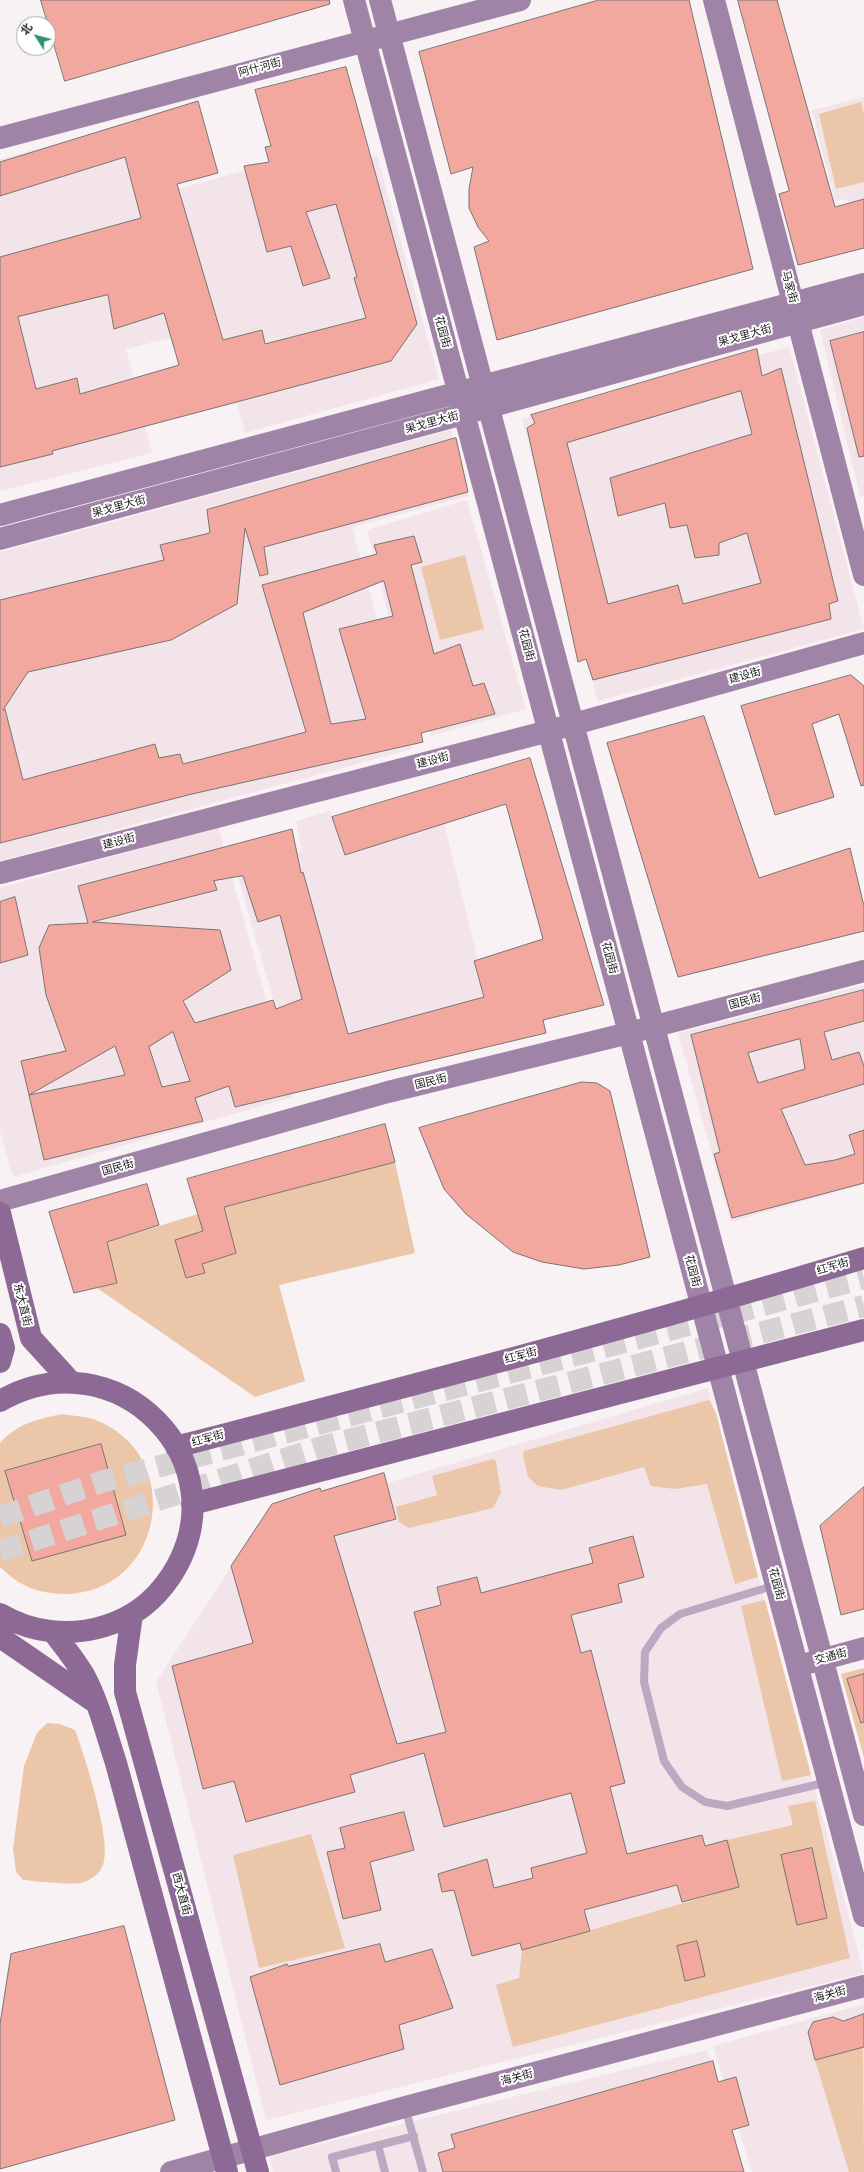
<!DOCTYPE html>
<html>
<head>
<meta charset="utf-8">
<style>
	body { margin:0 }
	#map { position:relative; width:864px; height:2172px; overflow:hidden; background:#f8f2f4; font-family:"Varela Round","Noto Sans SC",sans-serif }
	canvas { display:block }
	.north { position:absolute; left:16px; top:16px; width:40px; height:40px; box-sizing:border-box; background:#fff; border:1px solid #a4a3a4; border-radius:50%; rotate:306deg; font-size:11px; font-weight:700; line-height:16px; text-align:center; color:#1c1a1b }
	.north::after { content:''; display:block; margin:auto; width:14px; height:18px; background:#2f926d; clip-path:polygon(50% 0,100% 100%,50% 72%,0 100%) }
</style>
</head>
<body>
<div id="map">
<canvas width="864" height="2172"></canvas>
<div class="north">北</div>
</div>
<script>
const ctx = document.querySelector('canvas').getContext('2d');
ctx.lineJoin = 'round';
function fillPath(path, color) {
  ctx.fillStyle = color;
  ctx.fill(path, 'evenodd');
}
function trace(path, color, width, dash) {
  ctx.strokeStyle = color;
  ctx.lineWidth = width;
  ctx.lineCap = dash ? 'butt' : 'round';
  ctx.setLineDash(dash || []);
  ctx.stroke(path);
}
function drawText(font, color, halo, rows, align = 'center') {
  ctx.font = font + ' "Varela Round","Noto Sans SC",sans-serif';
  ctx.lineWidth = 4;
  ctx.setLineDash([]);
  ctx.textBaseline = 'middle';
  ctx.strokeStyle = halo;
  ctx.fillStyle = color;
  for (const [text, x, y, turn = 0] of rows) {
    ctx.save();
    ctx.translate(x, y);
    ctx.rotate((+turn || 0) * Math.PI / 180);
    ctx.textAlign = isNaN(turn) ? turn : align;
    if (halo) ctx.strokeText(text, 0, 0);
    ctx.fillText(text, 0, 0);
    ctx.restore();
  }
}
fillPath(new Path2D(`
	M864,97V249H863L848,199L835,201L812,110Z
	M149,121L201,330L126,349L152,453L0,491V159Z
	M377,156L439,379L245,433L178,189L290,158L297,179Z
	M864,317V496H860L820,330Z
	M789,347L864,629L598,701L522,419Z
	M451,430L469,496L352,527L412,749L0,861V552Z
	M467,500L526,709L431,736L418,690L408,692L367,530Z
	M330,811L345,855L444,823L478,960L474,963L475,971L484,997L288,1051L236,870L302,851L296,821Z
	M218,827L293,1097L13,1177L0,1131V888Z
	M864,985V1184L731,1222L678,1033Z
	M708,1388L864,1973L266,2120L156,1682L262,1520Z
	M864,2004V2172H752L713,2046Z
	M707,2050L743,2172H273L269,2156Z`), '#f2e4e9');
fillPath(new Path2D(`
	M861,102L864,114V182L836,189L819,114Z
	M465,555L484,629L440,640L421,567Z
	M395,1162L415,1253L279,1285L305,1381L255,1397L97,1288L117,1283L107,1242L198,1214Z
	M709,1400L716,1413L758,1577L735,1584L707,1484L675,1489L651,1486L644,1467L561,1490L538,1486L528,1477L523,1456L524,1451Z
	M63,1414C73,1416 84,1416 93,1419C187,1453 165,1592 66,1594C51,1594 35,1591 22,1584C14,1580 7,1573 0,1567V1443C18,1423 38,1419 63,1414Z
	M493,1459L496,1461L501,1493L493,1508L409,1528L399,1522L396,1507L437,1495L432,1476Z
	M765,1600L811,1775L782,1781L741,1606Z
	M864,1668V1758L841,1674Z
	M47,1723L60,1724L75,1730C85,1757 110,1835 104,1861C102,1872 94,1878 84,1882C75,1886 35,1881 23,1880L16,1872L13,1849L24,1766L37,1733Z
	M815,1801L850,1958L513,2047L496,1985L519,1978L522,1950L739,1887L727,1840L793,1825L788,1806Z
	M311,1834L345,1948L259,1968L233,1855Z
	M863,2047L864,2172H849L815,2060Z`), '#ebc6a8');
const building = new Path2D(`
	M41,0H329L330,4L65,81Z
	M599,0H689L753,269L497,340L474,247L489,241L478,227L469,208V189L473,167L451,174L419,52Z
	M738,0H777L835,207L864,199V248L798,265L779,194L789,191Z
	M346,67L417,324L391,361L52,451L53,454L0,467V257L141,218L125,157L0,196V162L198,101L218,173L177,184L223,340L262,330L265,344L366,318L354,278L357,277L336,204L306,212L330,278L303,286L291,246L267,252L244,166L269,162L265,147L271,146L255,90ZM108,295L114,329L164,313L179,365L80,394L77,378L36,389L18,317Z
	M864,332V456L859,457L830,341Z
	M757,349L762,376L781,368L838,601L829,604L831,619L593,680L586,659L578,662L527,428L535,423L531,415ZM741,391L752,434L610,478L618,516L665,503L670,528L687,525L695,558L719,555V543L747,533L761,583L683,604L678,585L608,604L567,443Z
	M456,438L468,492L264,547L268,574L260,576L245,528L237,604L171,640L28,672L3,710L5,709L23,780L155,744L159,758L180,754L183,764L306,732L262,585L377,554L374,545L414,536L422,562L411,565L434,654L460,644L473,686L484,683L495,714L421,733L423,742L192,794L0,843V600L164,560L160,545L210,533L207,510ZM384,581L393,616L339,629L366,719L331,724L303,613Z
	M851,675L864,686V785L861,786L839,714L812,724L834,797L775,815L741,706Z
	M704,716L759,878L850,848L864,906V931L678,977L607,743Z
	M530,758L604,1005L543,1020L546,1033L235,1107L229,1086L195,1098L203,1121L44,1160L29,1095L125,1075L115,1046L29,1095L21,1061L66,1051L46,995L39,948L49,925L88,923L78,886L292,829L301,873L303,872L348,1034L484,997L474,961L543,939L506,804L345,855L332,817ZM243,876L258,922L280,915L302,999L276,1009L273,1000L195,1023L183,1001L231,970L220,930L92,922L217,890L214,881ZM173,1032L190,1081L162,1087L149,1047Z
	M15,897L28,955L0,963V902Z
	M864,990V1021L824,1032L832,1060L859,1052L864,1066V1084L781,1109L805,1165L835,1160L855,1154L849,1135L864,1130V1183L732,1218L714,1154L720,1152L691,1035ZM800,1039L805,1069L758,1083L748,1053Z
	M582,1082L597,1083L610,1091L650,1257L619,1265L584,1269L542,1262L513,1252L466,1214L444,1189L419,1128Z
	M385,1124L395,1162L224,1207L236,1253L202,1264L205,1273L186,1278L175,1240L203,1231L187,1179Z
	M147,1184L159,1225L107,1242L117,1283L74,1293L49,1212Z
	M101,1444L126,1535L32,1561L5,1471Z
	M384,1473L396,1519L334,1536L397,1744L446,1732L414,1612L441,1605L437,1587L477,1577L481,1593L593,1563L589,1548L633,1536L644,1577L618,1584L622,1602L571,1615L581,1653L591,1650L625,1783L610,1787L627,1854L702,1835L705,1846L727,1840L739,1887L682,1902L677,1885L584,1910L590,1931L522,1950L520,1943L472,1956L454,1890L442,1892L438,1874L487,1859L494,1888L533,1878L531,1868L587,1853L571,1793L444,1827L424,1753L350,1775L355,1792L246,1822L234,1781L203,1789L172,1666L253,1643L231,1566L272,1504L320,1488L321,1491Z
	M864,1487V1609L841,1615L820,1526Z
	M864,1674V1722L861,1723L847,1679Z
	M404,1812L414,1850L370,1862L381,1910L343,1919L327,1852L345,1848L340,1828Z
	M812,1848L827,1918L797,1925L781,1855Z
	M124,1926L175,2120L0,2169V2024L11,1954Z
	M697,1941L705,1976L685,1981L677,1946Z
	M380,1944L385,1962L432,1949L453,2008L399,2025L404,2049L280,2085L250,1977L287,1964L288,1966Z
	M864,2014V2047L815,2060L808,2032L813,2022L833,2017L843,2021Z
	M713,2061L718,2082L736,2077L749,2125L732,2130L744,2172H443L438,2153L455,2148L451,2135Z`);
fillPath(building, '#f2a89f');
trace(building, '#7a7474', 1);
trace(new Path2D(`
	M0,1517L101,1482L864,1278
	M0,1551L325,1446L864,1306`), '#d7d2d3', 22, [22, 11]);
trace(new Path2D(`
	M776,1585L680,1614L661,1628L645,1652L644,1682L664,1761L682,1787L705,1802L727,1806L828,1782
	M405,2107L423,2172
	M378,2145L385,2172
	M336,2172L332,2157L414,2136`), '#bca9c1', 8);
trace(new Path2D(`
	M354,0L864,1916
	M380,0L864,1815
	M714,0L864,575
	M0,138L520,0
	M0,515L864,284
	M0,539L464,414L864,304
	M0,873L549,731L864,643
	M0,1201L388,1092L629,1033L864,971
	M809,1663L864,1648
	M171,2172L405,2107L864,1986`), '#a084a8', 22);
trace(new Path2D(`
	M0,1213L31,1338L71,1382
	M0,1334L4,1348L0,1362
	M0,1401C117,1334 244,1463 171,1576C155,1600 132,1618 105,1626C70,1637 32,1633 0,1614
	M176,1447C406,1387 637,1327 864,1258
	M192,1504L864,1330
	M132,1614L125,1665V1692L258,2172
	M53,1632C64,1646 75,1660 84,1675C99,1703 106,1733 116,1763L227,2172
	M0,1637L96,1703`), '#8c6a95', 22);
drawText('11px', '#1c1a1b', '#fff', [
	["阿什河街",260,68,-15],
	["马家街",789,287,75],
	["花园街",442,332,75],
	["果戈里大街",745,336,-15],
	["果戈里大街",432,423,-15],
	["果戈里大街",119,507,-15],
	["花园街",526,645,75],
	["建设街",745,676,-16],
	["建设街",433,761,-15],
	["建设街",119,842,-15],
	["花园街",609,958,75],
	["国民街",745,1002,-15],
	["国民街",431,1082,-14],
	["国民街",118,1168,-16],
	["红军街",833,1267,-17],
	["花园街",692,1271,75],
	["东大直街",22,1305,76],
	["红军街",521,1356,-15],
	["红军街",208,1439,-15],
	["花园街",776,1584,75],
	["交通街",831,1657,-15],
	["西大直街",181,1894,75],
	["海关街",830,1995,-15],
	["海关街",517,2078,-15]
]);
</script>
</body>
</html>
